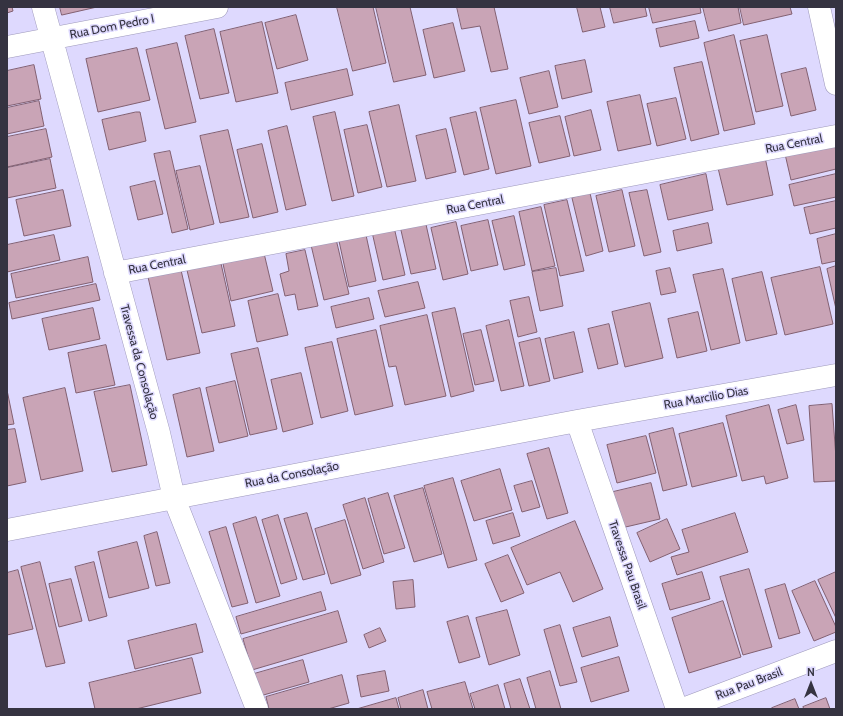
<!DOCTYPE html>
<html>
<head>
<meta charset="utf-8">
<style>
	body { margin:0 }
	#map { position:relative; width:843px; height:716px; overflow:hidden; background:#ded9fe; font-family:Cabin,sans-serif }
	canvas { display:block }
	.frame { position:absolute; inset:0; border:8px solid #353341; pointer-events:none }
	.north { position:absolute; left:791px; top:664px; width:40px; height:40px; -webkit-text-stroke:3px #ded9fe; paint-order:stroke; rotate:0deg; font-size:11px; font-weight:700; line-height:16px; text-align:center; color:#353341 }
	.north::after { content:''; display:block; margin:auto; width:14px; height:18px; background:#353341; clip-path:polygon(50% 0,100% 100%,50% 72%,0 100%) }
</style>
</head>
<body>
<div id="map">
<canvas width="843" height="716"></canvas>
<div class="frame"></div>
<div class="north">N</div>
</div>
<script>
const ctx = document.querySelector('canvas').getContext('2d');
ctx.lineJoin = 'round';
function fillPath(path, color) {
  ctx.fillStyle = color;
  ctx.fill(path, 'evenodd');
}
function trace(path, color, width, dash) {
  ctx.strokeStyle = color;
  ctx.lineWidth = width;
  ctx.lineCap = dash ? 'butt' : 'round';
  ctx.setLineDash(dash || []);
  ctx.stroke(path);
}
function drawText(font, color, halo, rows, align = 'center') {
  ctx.font = font + ' Cabin,sans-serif';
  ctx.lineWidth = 3;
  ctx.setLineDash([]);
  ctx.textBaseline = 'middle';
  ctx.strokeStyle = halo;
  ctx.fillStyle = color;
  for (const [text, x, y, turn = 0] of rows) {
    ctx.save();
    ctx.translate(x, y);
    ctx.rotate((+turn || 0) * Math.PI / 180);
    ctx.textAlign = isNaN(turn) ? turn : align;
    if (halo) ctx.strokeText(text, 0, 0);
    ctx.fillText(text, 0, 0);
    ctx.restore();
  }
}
const building = new Path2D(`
	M7,7H12L13,11L7,13Z
	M60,7H97L62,15Z
	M337,7H373L386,63L353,71Z
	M376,7H410L426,75L394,82Z
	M457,7H494L508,69L491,72L480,26L462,29Z
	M577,7H600L605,27L583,32Z
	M610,7H645L647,16L614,23Z
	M649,7H700L701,13L653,23Z
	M703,7H738L741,23L709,31Z
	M740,7H790L792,14L744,25Z
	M296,15L308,60L277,69L265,23Z
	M695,21L699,38L660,47L656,29Z
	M262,22L278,93L236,102L220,32Z
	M453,23L465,71L434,78L423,30Z
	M214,29L229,93L200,99L185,36Z
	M734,35L755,124L724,131L704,43Z
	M767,35L783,106L756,112L740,41Z
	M177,43L196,122L165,129L146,50Z
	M137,48L150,100L98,112L86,59Z
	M585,60L592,92L562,99L555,66Z
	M702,62L719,134L691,141L674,68Z
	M34,65L41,99L7,106V71Z
	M806,68L816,110L791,116L781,74Z
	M347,69L353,95L291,110L285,83Z
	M549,71L558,107L529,114L520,78Z
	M640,95L651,144L618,151L607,102Z
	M676,98L686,139L657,146L647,104Z
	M516,100L531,166L496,174L480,108Z
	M39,101L44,126L7,134V108Z
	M399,105L416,181L387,187L369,112Z
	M591,110L601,150L574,156L565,117Z
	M136,112H140L146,141L109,150L102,120Z
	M335,112L354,196L332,201L313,117Z
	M476,112L489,169L464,175L450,118Z
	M560,116L570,156L539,163L529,123Z
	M367,125L382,187L358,193L344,130Z
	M287,126L306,205L286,210L268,131Z
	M46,129L52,157L7,167V137Z
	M446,129L456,172L426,179L416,136Z
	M228,130L249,217L220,223L200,136Z
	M834,143L836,151V169L791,180L785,154Z
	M262,144L278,212L253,218L237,150Z
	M170,151L188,229L172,233L154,154Z
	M765,157L773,195L727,205L718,168Z
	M50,159L56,188L7,198V168Z
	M200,166L214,224L190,230L176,171Z
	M706,174L713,210L668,220L660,185Z
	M836,174V197L794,206L789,185Z
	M155,181L163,214L138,220L130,187Z
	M63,190L71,226L24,236L16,200Z
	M622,190L635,246L609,252L596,196Z
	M647,190L661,252L644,256L629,193Z
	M590,193L603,251L586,256L572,198Z
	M567,200L584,271L560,276L544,205Z
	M836,201V228L810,234L804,208Z
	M541,207L555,266L532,271L519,212Z
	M514,216L525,265L504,270L492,221Z
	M425,220L436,269L411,274L400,226Z
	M488,220L498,265L471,271L461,226Z
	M456,222L468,274L443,280L431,228Z
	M708,223L712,243L677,251L673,231Z
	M394,227L405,275L383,280L372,232Z
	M836,234V261L822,264L817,239Z
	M54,235L60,260L7,272V245Z
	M366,235L376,281L349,287L339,241Z
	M336,239L349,294L324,300L311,245Z
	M263,249L273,291L231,301L222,259Z
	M305,250L318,306L298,310L295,294L285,296L280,274L289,271L286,254Z
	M88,257L93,282L16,298L11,274Z
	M220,259L235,326L202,333L186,266Z
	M836,266V309L827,269Z
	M820,267L833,324L785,335L771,278Z
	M556,268L563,306L540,311L532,272Z
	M670,268L676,292L661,295L656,271Z
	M723,269L740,343L711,350L693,275Z
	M181,270L200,353L167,360L148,277Z
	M762,272L777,334L746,341L732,279Z
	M418,282L425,308L385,317L378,291Z
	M96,284L100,300L12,319L9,303Z
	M278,294L288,335L257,342L248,301Z
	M529,297L537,332L518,337L510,301Z
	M369,298L374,319L336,328L331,307Z
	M650,303L663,358L625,367L612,312Z
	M93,308L100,339L49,350L42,319Z
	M455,308L474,391L451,397L432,313Z
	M698,312L707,351L677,358L668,319Z
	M427,315L446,396L405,405L396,366L389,367L380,326Z
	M509,320L524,386L501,391L486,326Z
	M609,324L618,364L598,369L588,329Z
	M376,330L393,406L355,415L337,339Z
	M481,330L494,381L475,385L463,334Z
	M574,332L583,372L554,379L545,339Z
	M540,338L550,381L529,386L519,343Z
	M332,342L348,411L321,418L305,348Z
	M106,345L115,385L76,393L68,353Z
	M258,348L277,429L250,435L231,354Z
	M301,373L313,424L283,432L271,380Z
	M235,381L248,436L219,443L206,388Z
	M130,385L147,465L112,472L94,392Z
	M65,388L83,471L41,480L23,398Z
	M200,388L214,451L187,457L173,395Z
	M7,390L14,424L7,425Z
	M832,404L836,458V481L814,482L809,406Z
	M769,405L788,478L766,484L764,476L742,481L726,416Z
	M796,405L804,440L787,444L778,410Z
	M723,423L737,476L692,487L679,434Z
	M673,428L687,485L663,491L649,434Z
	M15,429L26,482L7,486V430Z
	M646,436L656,473L617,483L607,445Z
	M549,448L568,513L547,519L527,454Z
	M500,469L512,510L474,521L461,481Z
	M453,478L477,560L448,568L424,486Z
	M532,481L540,507L522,512L514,486Z
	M651,483L660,519L617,529L609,493Z
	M423,488L442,554L414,562L394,496Z
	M388,493L405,548L384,554L368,499Z
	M365,498L384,562L363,569L343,505Z
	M307,513L325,574L303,580L284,519Z
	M513,513L520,536L493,544L486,521Z
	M735,513L748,552L677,575L671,557L689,552L682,530Z
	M278,515L297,579L281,584L262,520Z
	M256,517L280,596L256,603L233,524Z
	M667,519L680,549L650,562L637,533Z
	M345,520L361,575L331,584L315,529Z
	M575,521L603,589L573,602L560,572L527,585L511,548Z
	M226,527L248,603L232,607L209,532Z
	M157,532L170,583L156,586L144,536Z
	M137,542L149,588L109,598L98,552Z
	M508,555L524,593L501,602L485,564Z
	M40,562L65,663L46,667L21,567Z
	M94,562L107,616L89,621L75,567Z
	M749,569L772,647L743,655L720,577Z
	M18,570L33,629L7,635V573Z
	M702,572L710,599L670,610L662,584Z
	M836,572V618L818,580Z
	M71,579L82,621L59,627L49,584Z
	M413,580L415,607L396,609L393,582Z
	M815,581L836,627V632L814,641L792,591Z
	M785,584L800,633L779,639L765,590Z
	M321,592L326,610L241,634L236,617Z
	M723,601L741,657L689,673L672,618Z
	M507,610L520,655L489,665L476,618Z
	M338,611L347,642L252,670L243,639Z
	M468,616L480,657L459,663L447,622Z
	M610,617L618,646L582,657L573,628Z
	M196,624L203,652L135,669L128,641Z
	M560,625L577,682L560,686L544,630Z
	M380,628L386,641L369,648L364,635Z
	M619,657L629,691L591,702L581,668Z
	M192,658L201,693L136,709H95L89,683Z
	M303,660L309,682L260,696L254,674Z
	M385,671L389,691L361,697L357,676Z
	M550,671L561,709H536L527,678Z
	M342,675L349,703L328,709H269L266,697Z
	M520,679L530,709H511L504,684Z
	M465,682L473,709H432L427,692Z
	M498,685L505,709H475L470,694Z
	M423,690L428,709H401L398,698Z
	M396,698L399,709H357Z
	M826,698L830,709H804L803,707Z
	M795,699L799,709H773L772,708Z`);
fillPath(building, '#c9a4b6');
trace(building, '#826071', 1);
const minor = new Path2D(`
	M43,7L159,433L174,498L257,709
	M819,7L836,84
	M7,47L217,7
	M115,273L836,136
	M577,421L677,709
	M7,530L577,421L836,375
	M683,709L836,651`);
trace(minor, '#9e99bb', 23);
trace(minor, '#fff', 22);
drawText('12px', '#353341', '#ded9fe', [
	["Rua Dom Pedro I",112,27,-11],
	["Rua Central",794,144,-11],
	["Rua Central",475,205,-11],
	["Rua Central",157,265,-11],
	["Travessa da Consolação",139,362,75],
	["Rua Marcilio Dias",706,398,-10],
	["Rua da Consolação",292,475,-11],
	["Travessa Pau Brasil",627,565,71],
	["Rua Pau Brasil",749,684,-21]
]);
</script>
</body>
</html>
